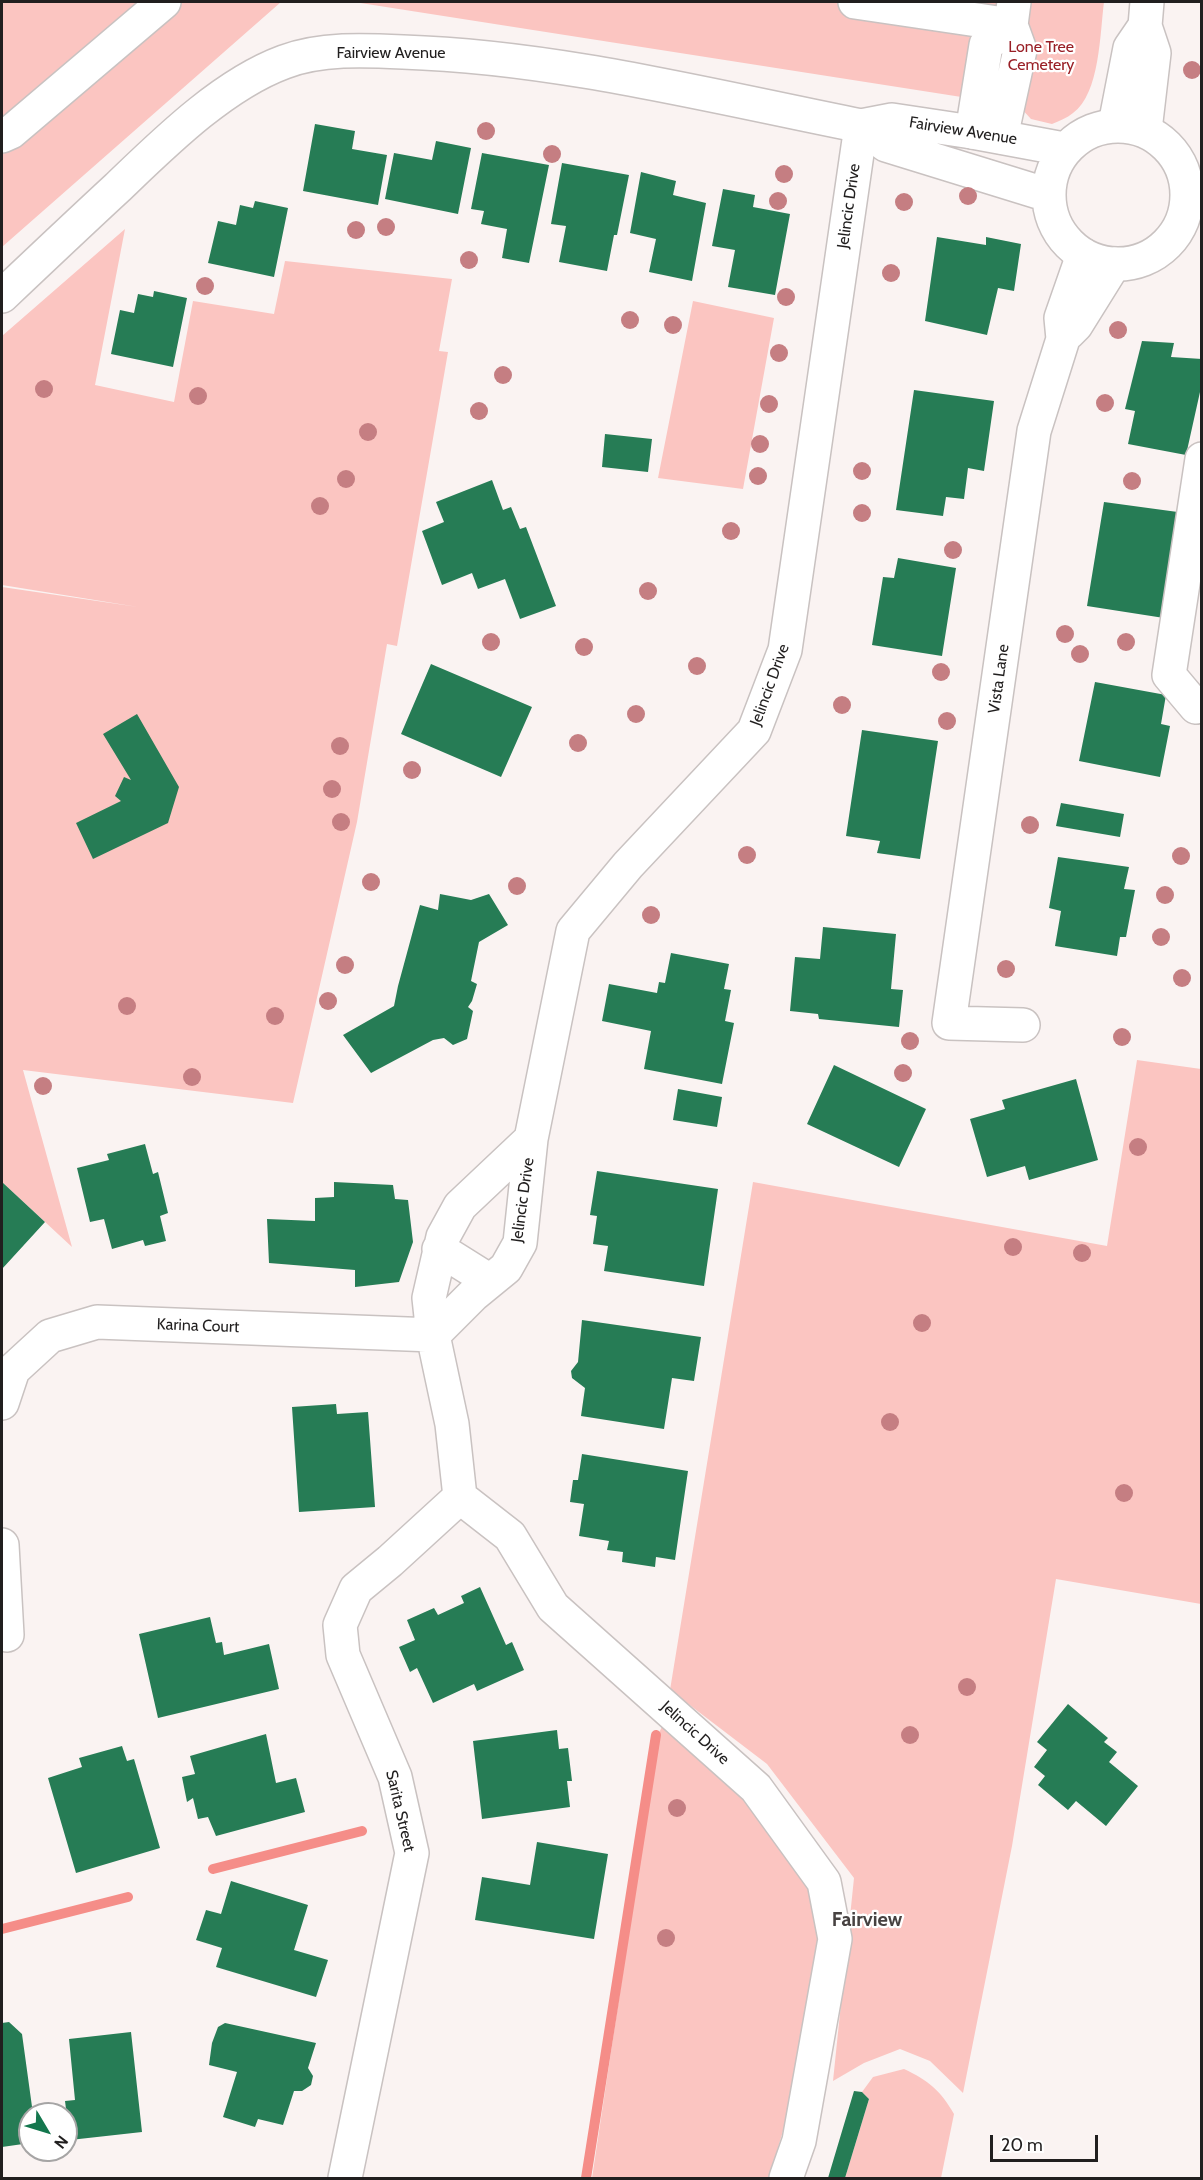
<!DOCTYPE html>
<html>
<head>
<meta charset="utf-8">
<style>
	body { margin:0 }
	#map { position:relative; width:1203px; height:2180px; overflow:hidden; background:#faf3f2; font-family:Cabin,sans-serif }
	canvas { display:block }
	.frame { position:absolute; inset:0; border:3px solid #211f1f; pointer-events:none }
	.north { position:absolute; left:18px; top:2102px; width:60px; height:60px; box-sizing:border-box; background:#fff; border:2px solid #a6a5a5; border-radius:50%; rotate:128deg; font-size:16px; font-weight:700; line-height:24px; text-align:center; color:#211f1f }
	.north::after { content:''; display:block; margin:auto; width:21px; height:27px; background:#14774e; clip-path:polygon(50% 0,100% 100%,50% 72%,0 100%) }
	.scale { position:absolute; left:990px; top:2135px; width:108px; height:27px; box-sizing:border-box; border:3px solid #211f1f; border-top:0; padding-left:8px; font-size:18px; line-height:21px; white-space:nowrap; color:#211f1f; -webkit-text-stroke:4px #fff; paint-order:stroke }
</style>
</head>
<body>
<div id="map">
<canvas width="1203" height="2180"></canvas>
<div class="frame"></div>
<div class="north">N</div>
<div class="scale">20 m</div>
</div>
<script>
const ctx = document.querySelector('canvas').getContext('2d');
ctx.lineJoin = 'round';
function fillPath(path, color) {
  ctx.fillStyle = color;
  ctx.fill(path, 'evenodd');
}
function trace(path, color, width, dash) {
  ctx.strokeStyle = color;
  ctx.lineWidth = width;
  ctx.lineCap = dash ? 'butt' : 'round';
  ctx.setLineDash(dash || []);
  ctx.stroke(path);
}
function drawText(font, color, halo, rows, align = 'center') {
  ctx.font = font + ' Cabin,sans-serif';
  ctx.lineWidth = 4.5;
  ctx.setLineDash([]);
  ctx.textBaseline = 'middle';
  ctx.strokeStyle = halo;
  ctx.fillStyle = color;
  for (const [text, x, y, turn = 0] of rows) {
    ctx.save();
    ctx.translate(x, y);
    ctx.rotate((+turn || 0) * Math.PI / 180);
    ctx.textAlign = isNaN(turn) ? turn : align;
    if (halo) ctx.strokeText(text, 0, 0);
    ctx.fillText(text, 0, 0);
    ctx.restore();
  }
}
fillPath(new Path2D(`
	M2,2H281L2,247Z
	M354,2H1104C1100,32 1100,94 1073,113C1067,118 1059,121 1052,124L1031,119L1019,106Z
	M125,229L95,385L174,402L193,301L274,314L285,261L452,279L439,351L448,352L397,646L387,644L357,822L293,1103L23,1070L72,1247L2,1182V587L138,607L2,585V336Z
	M693,301L774,318L743,489L658,478Z
	M1137,1060L1201,1069V1604L1056,1579L1012,1846L963,2093L930,2061L900,2049L864,2063L833,2081L854,1878L767,1764L670,1690L753,1182L1107,1246Z
	M666,1718L762,1808L811,1882L823,1934L802,2067L769,2178H592L659,1733Z
	M904,2069C928,2080 941,2091 954,2114L941,2178H845L869,2099L862,2092L873,2077Z`), '#fbc5c1');
trace(new Path2D(`
	M213,1869L362,1831
	M2,1929L128,1897
	M586,2178L656,1735`), '#f58d88', 10);
fillPath(new Path2D(`
	M315,124L355,131L352,149L387,155L378,205L303,191Z
	M436,141L471,148L458,214L385,199L394,153L432,160Z
	M482,153L549,165L529,263L502,258L507,229L481,224L484,211L471,209Z
	M562,163L629,175L617,235H614L607,271L559,262L566,226L551,224Z
	M641,172L676,181L673,195L706,203L692,281L649,272L656,239L630,233Z
	M723,189L755,195L753,207L790,214L775,295L728,287L735,250L712,246Z
	M255,201L288,208L274,277L208,263L218,221L236,225L240,205L253,208Z
	M937,237L986,245V237L1021,244L1014,291L998,288L987,335L925,321Z
	M154,291L187,298L173,367L111,354L120,310L134,313L138,294L153,297Z
	M1142,341L1174,343L1171,357L1202,359V383L1186,455L1128,444L1135,411L1125,409Z
	M914,390L994,401L984,471L968,468L964,499L946,497L943,516L896,510Z
	M605,434L652,439L648,472L602,467Z
	M492,480L503,510L511,507L520,529L526,527L556,606L520,619L505,579L478,589L472,573L442,585L422,531L444,522L436,502Z
	M1104,502L1185,513L1164,618L1087,606Z
	M898,558L956,568L942,656L872,645L883,577L894,578Z
	M431,664L532,707L501,777L401,734Z
	M1095,682L1166,695L1161,724L1170,726L1160,777L1079,761Z
	M137,714L179,787L168,823L93,859L76,823L121,801L115,796L124,777L131,780L103,734Z
	M862,730L938,741L920,859L877,853L880,841L846,836Z
	M1061,803L1124,814L1120,837L1056,826Z
	M1058,857L1129,867L1124,889L1135,890L1126,937H1120L1117,956L1055,946L1061,911L1049,908Z
	M440,894L471,900L489,894L508,925L479,942L471,981L477,984L472,1001L468,1007L473,1011L467,1039L453,1045L444,1038L433,1040L371,1073L343,1035L394,1006L398,986L420,905L438,910Z
	M823,927L896,934L891,989L903,990L899,1027L819,1019L818,1014L790,1011L795,957L820,959Z
	M671,953L729,964L724,989L731,990L725,1021L734,1023L722,1084L644,1069L651,1031L602,1021L609,984L657,993L659,982L665,983Z
	M834,1065L926,1109L899,1167L807,1124Z
	M1076,1079L1098,1160L1029,1180L1025,1166L987,1177L970,1119L1005,1109L1002,1100Z
	M678,1089L722,1097L717,1127L673,1120Z
	M145,1144L153,1174L158,1172L168,1213L160,1216L166,1241L145,1246L143,1240L112,1249L104,1219L90,1222L77,1168L109,1160L107,1154Z
	M597,1171L718,1189L704,1286L604,1271L608,1246L593,1244L597,1216L590,1215Z
	M2,1182L45,1222L2,1269Z
	M334,1182L393,1185L395,1199L408,1200L413,1242L399,1282L355,1287V1270L269,1263L267,1219L315,1221V1198L334,1197Z
	M582,1320L701,1337L694,1381L672,1378L664,1429L581,1416L585,1388L572,1378L571,1371L578,1362Z
	M336,1404L337,1414L368,1412L375,1507L299,1512L292,1407Z
	M582,1454L688,1471L675,1560L656,1557L655,1567L622,1562L623,1552L607,1550L609,1541L579,1536L584,1504L570,1502L573,1480H578Z
	M480,1587L506,1645L512,1642L524,1670L477,1691L474,1684L433,1703L417,1668L410,1672L399,1647L415,1640L407,1620L434,1608L438,1615L464,1603L461,1596Z
	M210,1617L216,1643L222,1642L224,1655L269,1644L279,1689L158,1718L139,1634Z
	M1068,1704L1108,1738L1104,1742L1117,1752L1109,1762L1138,1786L1106,1826L1076,1801L1068,1810L1038,1785L1045,1776L1034,1767L1047,1750L1037,1742Z
	M557,1730L559,1749L568,1748L572,1781H567L570,1807L482,1819L473,1741Z
	M266,1734L276,1783L296,1778L305,1812L216,1836L208,1817L198,1819L193,1798L187,1802L182,1777L195,1774L190,1756Z
	M122,1746L127,1761L134,1759L160,1848L76,1873L48,1778L82,1767L79,1758Z
	M537,1842L608,1854L594,1939L475,1920L482,1877L530,1885Z
	M231,1881L308,1905L294,1950L328,1960L316,1997L216,1967L222,1948L196,1940L206,1910L221,1914Z
	M9,2022L22,2034L33,2114H30V2143L2,2147V2023Z
	M225,2023L316,2043L308,2068L313,2076L311,2085L302,2091H294L283,2125L258,2119L255,2127L223,2117L237,2072L209,2065L212,2043L218,2027Z
	M131,2032L142,2132L70,2140L65,2101L75,2100L69,2039Z
	M854,2091L862,2092L869,2099L845,2178H828Z`), '#267c55');
const minor = new Path2D(`
	M855,2L1011,25
	M1115,125L1130,48L1145,26
	M1145,130L1154,53L1145,26L1147,2
	M972,132L986,45L1011,25
	M2,136L11,132L164,2
	M1001,137L1020,50L1011,25L1014,2
	M1068,333L1076,325L1114,264
	M1196,707L1169,675L1202,459
	M1023,1025L949,1023L1034,431L1063,339L1061,318L1083,255
	M531,1139L460,1206L443,1237L429,1298L433,1335L452,1424L460,1497L510,1536L553,1607L756,1788L824,1882L835,1939L799,2141L786,2178
	M439,1249L490,1281
	M433,1335L473,1295L506,1268L520,1243L531,1139L573,931L628,865L754,731L785,650L861,126
	M2,1403L13,1370L50,1336L97,1322L433,1335
	M2,1545L7,1635
	M345,2178L412,1853L395,1777L343,1655L340,1625L356,1589L390,1561L460,1497`);
const major = new Path2D(`
	M1049 195a69 69 0 1 1 138 0a69 69 0 1 1-138 0Z
	M861,126L886,145L1048,195
	M2,296C40,260 78,224 117,188C164,143 222,85 284,62C320,48 365,50 403,52C557,57 710,96 861,126L892,120L972,132L1064,149`);
trace(minor, '#c9c2c1', 36);
trace(major, '#c9c2c1', 36);
trace(minor, '#fff', 33);
trace(major, '#fff', 33);
ctx.fillStyle = '#c57e82';
for (const [x, y] of [
	[1192,70],
	[486,131],
	[552,154],
	[784,174],
	[968,196],
	[778,201],
	[904,202],
	[386,227],
	[356,230],
	[469,260],
	[891,273],
	[205,286],
	[786,297],
	[630,320],
	[673,325],
	[1118,330],
	[779,353],
	[503,375],
	[44,389],
	[198,396],
	[1105,403],
	[769,404],
	[479,411],
	[368,432],
	[760,444],
	[862,471],
	[758,476],
	[346,479],
	[1132,481],
	[320,506],
	[862,513],
	[731,531],
	[953,550],
	[648,591],
	[1065,634],
	[491,642],
	[1126,642],
	[584,647],
	[1080,654],
	[697,666],
	[941,672],
	[842,705],
	[636,714],
	[947,721],
	[578,743],
	[340,746],
	[412,770],
	[332,789],
	[341,822],
	[1030,825],
	[747,855],
	[1181,856],
	[371,882],
	[517,886],
	[1165,895],
	[651,915],
	[1161,937],
	[345,965],
	[1006,969],
	[1182,978],
	[328,1001],
	[127,1006],
	[275,1016],
	[1122,1037],
	[910,1041],
	[903,1073],
	[192,1077],
	[43,1086],
	[1138,1147],
	[1013,1247],
	[1082,1253],
	[922,1323],
	[890,1422],
	[1124,1493],
	[967,1687],
	[910,1735],
	[677,1808],
	[666,1938]
]) {
  ctx.beginPath();
  ctx.arc(x, y, 9, 0, 2 * Math.PI);
  ctx.fill();
}
drawText('16px', '#991f26', '#fff', [
	["Lone Tree",1041,47],
	["Cemetery",1041,65]
]);
drawText('16px', '#211f1f', '#fff', [
	["Fairview Avenue",391,53],
	["Fairview Avenue",963,131,9],
	["Jelincic Drive",849,206,-82],
	["Vista Lane",999,679,-82],
	["Jelincic Drive",770,685,-70],
	["Jelincic Drive",523,1200,-82],
	["Karina Court",198,1326,2],
	["Jelincic Drive",695,1733,42],
	["Sarita Street",400,1811,77]
]);
drawText('bold 20px', '#474241', '#fff', [
	["Fairview",867,1920]
]);
</script>
</body>
</html>
